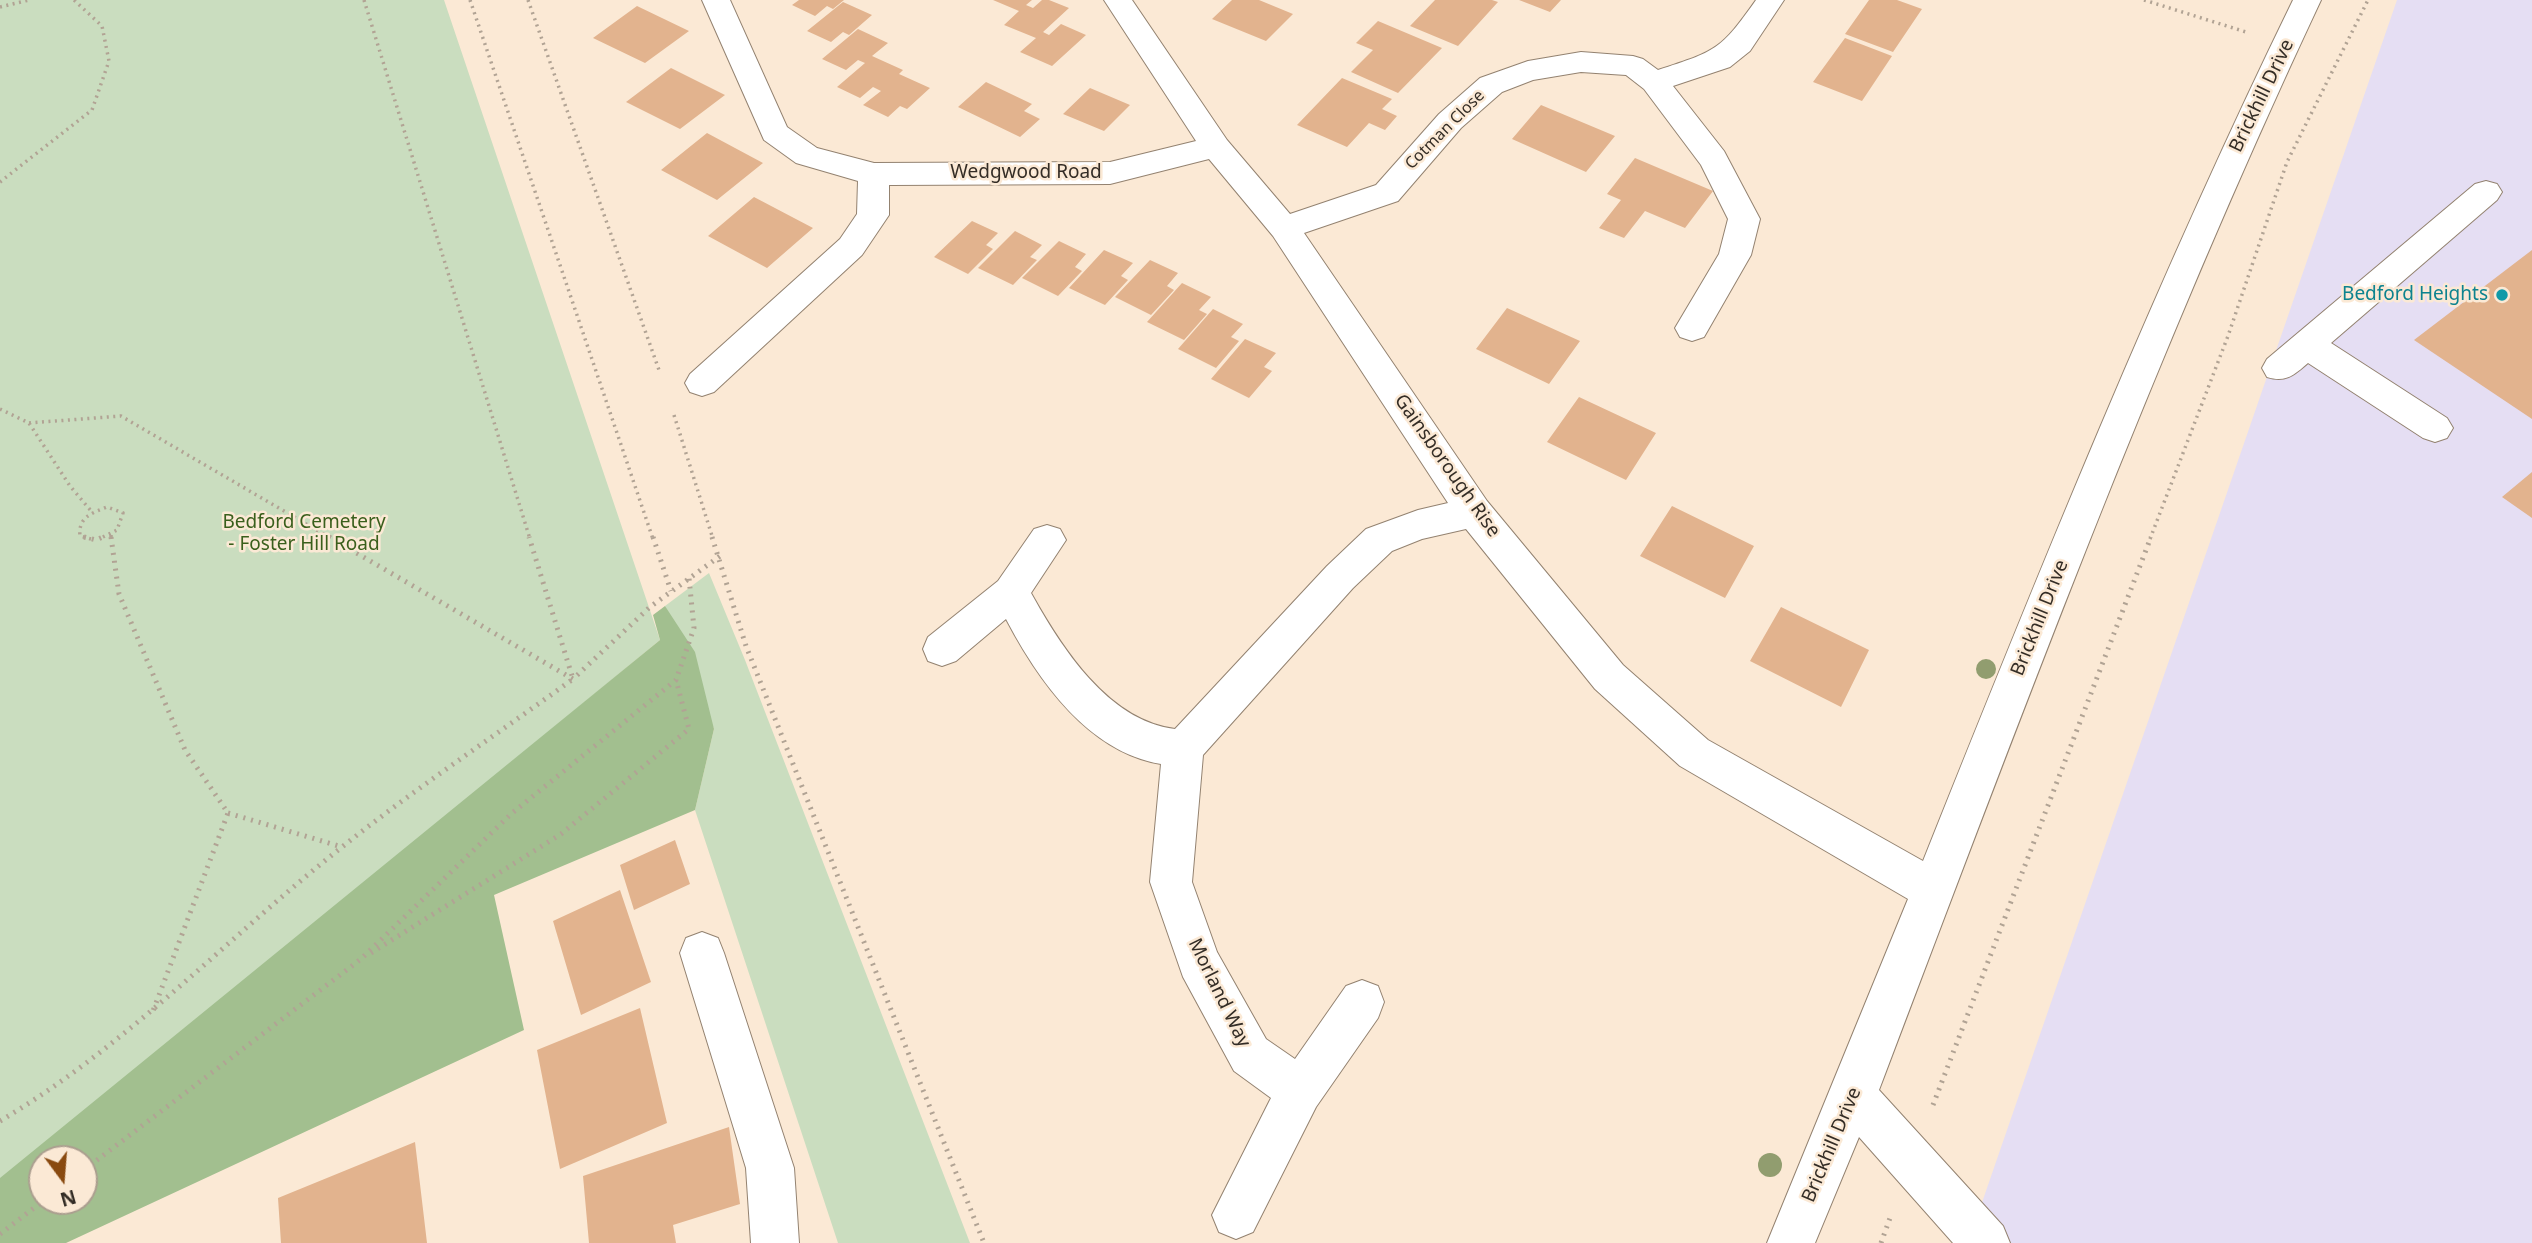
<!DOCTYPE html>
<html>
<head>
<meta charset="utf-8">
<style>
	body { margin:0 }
	#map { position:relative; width:2532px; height:1243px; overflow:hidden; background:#fbe9d5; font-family:"Noto Sans",sans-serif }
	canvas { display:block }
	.north { position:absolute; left:28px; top:1145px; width:70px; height:70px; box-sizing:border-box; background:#fbe9d5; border:2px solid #ab9e8f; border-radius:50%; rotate:164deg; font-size:19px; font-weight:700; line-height:28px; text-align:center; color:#342d26 }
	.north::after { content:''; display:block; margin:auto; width:24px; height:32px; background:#894a10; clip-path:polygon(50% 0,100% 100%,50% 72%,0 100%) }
</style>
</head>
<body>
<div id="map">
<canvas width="2532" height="1243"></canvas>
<div class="north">N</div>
</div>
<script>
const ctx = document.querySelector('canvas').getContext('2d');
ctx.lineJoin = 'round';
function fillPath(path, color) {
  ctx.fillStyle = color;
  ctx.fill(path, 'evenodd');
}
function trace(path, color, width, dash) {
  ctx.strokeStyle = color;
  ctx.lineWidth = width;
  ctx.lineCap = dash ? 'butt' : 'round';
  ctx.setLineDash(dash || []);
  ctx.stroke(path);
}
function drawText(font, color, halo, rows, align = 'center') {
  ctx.font = font + ' "Noto Sans",sans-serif';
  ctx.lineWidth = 5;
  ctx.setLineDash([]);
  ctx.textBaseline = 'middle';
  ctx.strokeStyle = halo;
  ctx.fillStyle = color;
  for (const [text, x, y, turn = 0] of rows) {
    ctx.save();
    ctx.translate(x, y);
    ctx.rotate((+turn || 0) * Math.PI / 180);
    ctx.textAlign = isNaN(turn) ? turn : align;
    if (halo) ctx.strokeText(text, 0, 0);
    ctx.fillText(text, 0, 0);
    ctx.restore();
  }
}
fillPath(new Path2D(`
	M2397,0H2532V1243H1968Z`), '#e5def3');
fillPath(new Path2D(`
	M0,0H444L660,640L0,1184Z
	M709,573L745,660L970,1243H838L695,810L714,729L665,606Z`), '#caddbf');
fillPath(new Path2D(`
	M665,606L695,652L714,729L695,810L494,895L524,1030L66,1243H0V1178L660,640L653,615ZM42,1159H84V1201H42Z`), '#a2bf8f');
fillPath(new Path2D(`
	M799,0H844L833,9L827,6L815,16L792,5Z
	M993,0H1032L1026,5L1033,8L1042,0H1049L1069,8L1043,32L1049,35L1061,24L1086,35L1052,66L1020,52L1036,38L1004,25L1019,11Z
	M1232,0H1259L1293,14L1266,41L1212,19Z
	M1435,0H1492L1498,2L1458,46L1410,26Z
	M1519,0H1561L1550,12Z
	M1869,0H1897L1922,9L1893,52L1845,34Z
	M843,2L872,15L849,35L843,32L831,42L807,31Z
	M637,6L689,31L645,63L593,38Z
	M1378,21L1442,48L1398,93L1351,72L1373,50L1356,43Z
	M858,29L888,43L872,56L903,70L899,74L930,88L907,109L900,106L888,117L863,105L881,91L873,87L860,98L837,87L865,63L858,60L846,70L822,59Z
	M1845,38L1892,56L1862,101L1813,82Z
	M671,68L725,95L680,129L626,102Z
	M1342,78L1392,99L1382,109L1397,116L1385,130L1369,123L1347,147L1297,125Z
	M986,82L1032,104L1024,111L1040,119L1020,137L958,107Z
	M1090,88L1130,105L1104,131L1063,114Z
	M1541,105L1615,136L1586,172L1512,139Z
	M707,133L763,163L717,200L661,170Z
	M1635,158L1713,191L1685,228L1645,211L1624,238L1599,228L1621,200L1607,194Z
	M754,197L813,228L767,268L708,236Z
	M972,221L998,233L986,245L993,249L968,274L934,257Z
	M1015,231L1042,245L1030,257L1037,260L1013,285L978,268Z
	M1059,241L1086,254L1075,267L1082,271L1058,296L1022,278Z
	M1104,250L1133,263L1121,276L1128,280L1105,305L1069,288Z
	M2532,250V419L2414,340Z
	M1150,260L1178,273L1167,286L1174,290L1151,315L1115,297Z
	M1182,283L1211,297L1199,310L1207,314L1184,340L1147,322Z
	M1507,308L1580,341L1549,384L1476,349Z
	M1213,309L1243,324L1231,337L1239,341L1216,368L1178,349Z
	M1245,339L1276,353L1264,367L1272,371L1249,398L1211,379Z
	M1579,397L1656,433L1626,480L1547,442Z
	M2532,472V518L2502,497Z
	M1672,506L1754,546L1725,598L1640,556Z
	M1781,607L1869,650L1841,707L1750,661Z
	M675,840L690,884L634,910L620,865Z
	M620,890L651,982L581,1015L553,921Z
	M640,1008L667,1123L560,1169L537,1050Z
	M729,1127L740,1204L673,1225L676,1243H589L583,1176Z
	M415,1142L427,1243H281L278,1198Z`), '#e2b38e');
const minor = new Path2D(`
	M702,0H730L787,127L817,148L874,163L1110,162L1196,141L1104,0H1132L1227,140L1290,214L1376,185L1439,114L1480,78L1528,61L1581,52L1633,56L1643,59L1658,70C1716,51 1720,51 1756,0H1784L1750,51L1730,67L1673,86L1724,151L1760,219L1751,255L1704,337L1692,341L1680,337L1675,328L1719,254L1728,219L1701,165L1644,89L1626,75L1581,72L1533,80L1502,92L1461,128L1398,201L1304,233L1487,501L1623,665L1708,740L1923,861C2039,571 2156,281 2293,0H2321C2154,355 2018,724 1879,1090L2003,1226L2010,1243H1953L1859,1137L1815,1243H1767L1908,899L1680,766L1595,689L1466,529L1422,539L1392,551L1353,588L1203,755L1192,882L1217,952L1266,1039L1295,1059L1346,986L1362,980L1378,986L1384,1002L1378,1018L1316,1107L1253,1232L1236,1239L1219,1232L1212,1215L1271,1098L1234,1071L1183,977L1150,882L1161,764C1088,752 1038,680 1006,619L956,661L942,666L928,661L923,649L928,637L998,581L1034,529L1047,525L1060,529L1066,540L1031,593C1061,647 1108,721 1175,729L1327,566L1366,529L1418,510L1448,503L1273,236L1209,159L1110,184L889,185V215L862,255L714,392L702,396L690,392L685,383L690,374L840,239L857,214L858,181L796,163L764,140Z
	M2486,181L2497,184L2502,192L2497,200L2331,343L2447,418L2453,428L2447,438L2435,442L2423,438L2308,363C2294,375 2286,383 2267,377L2262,368L2267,359L2475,184Z
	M702,932L718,938L724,953L794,1168L799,1243H751L746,1168L680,953L686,938Z`);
trace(minor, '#938270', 2);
trace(new Path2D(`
	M364,0L530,539
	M470,0L653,539
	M528,0L659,370
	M2144,0L2246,32
	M0,7L29,0
	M0,182L92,110L109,61L102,26L74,0
	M0,409L29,423L70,486L92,512
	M674,415L713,539
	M29,423L121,416L332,539
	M111,535V539
	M91,539L80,536C78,517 92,513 107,507L123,513L117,530L99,539
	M2150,539L2228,336L2287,162L2368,0`), '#b1a394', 3.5, [2, 4.5]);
trace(new Path2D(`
	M84,537L96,540L103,537
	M111,537L119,594L185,750L228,813L153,1011
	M329,537L573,679L650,607L720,556
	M653,537L671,591
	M712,537L746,646L984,1243
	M228,813L342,847
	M371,953L561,834L689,729L676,680
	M1933,1105L2151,537
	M0,1121C127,1046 227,938 342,847C416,788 496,735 573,679L529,537
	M84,1170L361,959L511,814L676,680L694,628L689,578
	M0,1234L43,1201
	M1881,1243L1890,1218`), '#b1a394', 5, [2, 6]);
fillPath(minor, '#fff');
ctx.fillStyle = '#919d6f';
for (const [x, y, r] of [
	[1986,669,10],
	[1770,1165,12]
]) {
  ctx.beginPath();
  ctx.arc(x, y, r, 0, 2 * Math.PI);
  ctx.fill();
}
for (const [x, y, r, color] of [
	[2502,295,7,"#0f9aa8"]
]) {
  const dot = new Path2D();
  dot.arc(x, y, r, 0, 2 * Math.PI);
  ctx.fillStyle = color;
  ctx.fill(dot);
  trace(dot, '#fbe9d5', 2.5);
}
drawText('16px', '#342d26', '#fbe9d5', [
	["Cotman Close",1445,130,-45]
]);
drawText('19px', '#342d26', '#fbe9d5', [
	["Brickhill Drive",2262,96,-64],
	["Wedgwood Road",1026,173],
	["Gainsborough Rise",1447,466,55],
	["Brickhill Drive",2040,618,-68],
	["Morland Way",1219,993,64],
	["Brickhill Drive",1832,1145,-67]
]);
drawText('19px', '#0d838f', '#fbe9d5', [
	["Bedford Heights",2488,295]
], 'right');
drawText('19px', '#3a5f1c', '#fbe9d5', [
	["Bedford Cemetery",304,523],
	["- Foster Hill Road",304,545]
]);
</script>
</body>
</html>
